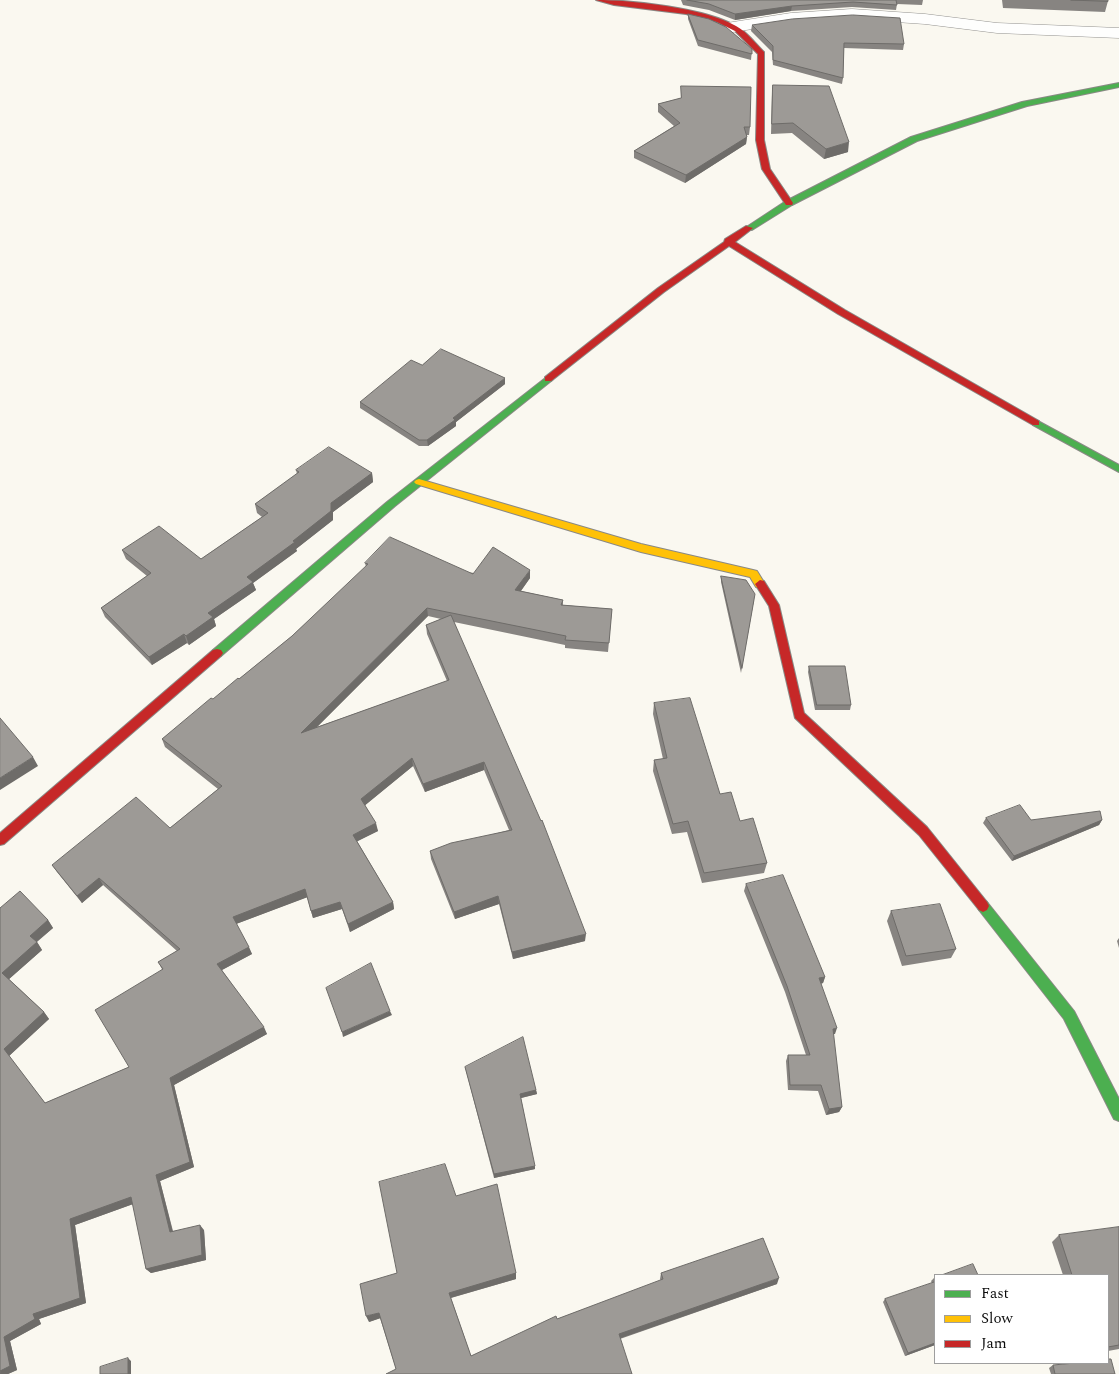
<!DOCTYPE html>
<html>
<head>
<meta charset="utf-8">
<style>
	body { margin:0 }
	#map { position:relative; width:1119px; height:1374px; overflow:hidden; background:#faf8f0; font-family:Spectral,serif }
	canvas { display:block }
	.legend { position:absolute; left:934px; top:1274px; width:175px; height:90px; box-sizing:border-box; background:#fff; border:1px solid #9e9e9e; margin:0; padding:6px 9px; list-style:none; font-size:15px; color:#0c0c0c }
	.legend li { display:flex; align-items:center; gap:10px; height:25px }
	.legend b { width:25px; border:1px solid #9e9e9e }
</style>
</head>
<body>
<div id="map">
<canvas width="1119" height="1374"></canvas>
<ul class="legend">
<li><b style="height:6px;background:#4caf50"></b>Fast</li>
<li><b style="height:6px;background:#ffc107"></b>Slow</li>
<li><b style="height:6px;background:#c62828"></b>Jam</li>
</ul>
</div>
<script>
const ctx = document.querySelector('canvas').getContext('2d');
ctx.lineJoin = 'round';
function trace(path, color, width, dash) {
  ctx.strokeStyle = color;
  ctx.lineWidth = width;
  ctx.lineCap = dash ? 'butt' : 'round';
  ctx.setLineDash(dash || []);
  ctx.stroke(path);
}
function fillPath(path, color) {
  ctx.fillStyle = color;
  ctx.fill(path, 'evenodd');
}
const street = new Path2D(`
	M852,9L925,14L997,23L1119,28V38L997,33L925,24L852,19L791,23L733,32L727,31L725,27L727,23L733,22L791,13Z`);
const fast = new Path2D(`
	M1119,83V87L1027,106L917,141L792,205L752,230L745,228L786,201L911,137L1022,102Z
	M548,376L553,379L551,381L395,506L221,656H213L211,653L213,650L387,502Z
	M1036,420L1119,465V472L1033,425V421Z
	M983,900L987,902L1074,1011L1119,1099V1121L1114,1119L1064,1019L979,910L977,906L979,902Z`);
const slow = new Path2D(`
	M419,479L641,544L753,570L757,571L765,584L760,588L756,587L750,577L641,552L416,484L414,482L416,480Z`);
const jam = new Path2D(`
	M596,0C631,0 705,8 736,26C747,32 755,43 764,52V140L770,169L793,203L792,205H786L762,169L756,140L758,54L735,31L717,22L686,14L614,5Z
	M746,226L753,228L735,242L845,310L1039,421V425H1033L838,314L729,246L664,292L551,381H545V377L658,288L724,242L725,239Z
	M760,580L764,581L779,605L804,713L927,827L987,902L989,906L987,910L983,912L979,910L919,835L795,718L769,606L755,584Z
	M217,649L221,650L223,653L221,656L4,844L0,845V833L213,650Z`);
trace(street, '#93928f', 1);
trace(fast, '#8a8985', 2);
trace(slow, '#8a8985', 2);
trace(jam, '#8a8985', 2);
fillPath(street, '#fefefd');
fillPath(fast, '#4caf50');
fillPath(slow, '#ffc107');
fillPath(jam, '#c62828');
fillPath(new Path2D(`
	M681,0H923L922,5L897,4L896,10L852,7L791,11L735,20L709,10L683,5Z
	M1002,0H1108V1L1105,12L1003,8Z
	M688,14L752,49L751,60L698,46L688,19Z
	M752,25L904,44L903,50L844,48L843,78L842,84L773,65L772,52L751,31Z
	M773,85L848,152L824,159L792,133L771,134L772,95Z
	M681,86L750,127L749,135H747L746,144L685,183L634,158V151L674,126L658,112V104L681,98Z
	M422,365L505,384L456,422V426L428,446H419L360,408V402Z
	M296,470L372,473L373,482L333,512V520L296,549L297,551L253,583L256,590L214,619L216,626L189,645L187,643L152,665L105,617L101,608L147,576L126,559L122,550L201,559L262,517L257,513L255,504L297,474Z
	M365,563L530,578L521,591L563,600V605L612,609L608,652L565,648V645L454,622L585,941L513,959L499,904L455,919L431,859L430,851L509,830L484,770L425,792L413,766L365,805L378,831L357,841L393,902L394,909L350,932L342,909L313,918L307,897L236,924L252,954L222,970L267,1034L174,1085L194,1167L160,1181L173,1231L204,1230L206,1260L151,1273L146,1269L133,1204L75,1225L86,1303L39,1319L41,1324L10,1341L17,1370L8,1374H0V908L48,920L53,928L37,942L42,950L9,979L44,1012L49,1019L9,1056L45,1103L129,1067L162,969L158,962L177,951L103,885L82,903L57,872L52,865L170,828L218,789L165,747L162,739L239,679L292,636L366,567ZM428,616L441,619L426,625L427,634L447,681L317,727Z
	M721,576L754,600L741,673L721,582Z
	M809,666L851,705L850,710H815L808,672Z
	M654,703L740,821L767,863L764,873L702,883L687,832L672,834L653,771L654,760L663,759L653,714Z
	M986,818L1031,820H1102L1099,825L1012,861L983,823Z
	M746,884L825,977L823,983L821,984L835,1034H833L842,1107L839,1112L826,1115L818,1091L788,1090L786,1061L788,1055H806L785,992L744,891Z
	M891,911L956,949L951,958L902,966L887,921Z
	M1119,938V948L1117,941Z
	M465,1067L536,1090L537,1094L521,1098L535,1169L494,1178Z
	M456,1196L516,1273V1279L451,1298L471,1356L557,1319L661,1281L660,1279L661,1273L777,1284L620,1339L396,1369L380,1318L369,1322L397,1273Z
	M1119,1227V1349L1108,1351V1275H1063L1052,1242L1059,1235Z
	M934,1278H935V1345L905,1356L883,1302L885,1299L932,1283L931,1281Z
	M1053,1365L1115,1374H1051L1049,1368Z`), '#878481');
fillPath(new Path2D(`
	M792,6L791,11L735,20V14Z
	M747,137L746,144L685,183L686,175Z
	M849,142L848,152L824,159L826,149Z
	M505,378V384L456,422V426L428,446L427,440L453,418Z
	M372,473L373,482L333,512V520L296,549L297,551L253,583L256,590L214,619L216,626L189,645L186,636L208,613L247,577L331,503Z
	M530,570V578L515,599V590Z
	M427,608L428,616L303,741L301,733Z
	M184,634L187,643L152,665L149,657Z
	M33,757L38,766L0,790V778Z
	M412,758L413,766L363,807L361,799Z
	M484,762V770L425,792L423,784Z
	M1102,820L1099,825L1012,861L1014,856Z
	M376,823L378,831L354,843L353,835Z
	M99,878L103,885L82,903L77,896Z
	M305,889L308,897L236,924L233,917Z
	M498,896L499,904L455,919L454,912Z
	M340,902L342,909L313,918L311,911Z
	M393,902L394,909L350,932L348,924Z
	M48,920L53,928L35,943L30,936Z
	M586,934L585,941L513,959L512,952Z
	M37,942L42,950L8,980L2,973Z
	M249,947L252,954L220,971L217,964Z
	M825,977L823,983L817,984L819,978Z
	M390,1011L392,1015L343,1037L342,1032Z
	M44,1012L49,1019L9,1056L4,1049Z
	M264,1027L267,1034L174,1085L194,1167L160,1181L174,1237L170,1232L156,1175L170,1078Z
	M837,1028L835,1034H830L833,1029Z
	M536,1090L537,1094L521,1098L520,1094Z
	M842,1107L839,1112L826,1115L829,1109Z
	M535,1166V1169L494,1178V1174Z
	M131,1197L136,1203L75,1225L86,1303L39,1319L41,1324L10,1341L17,1370L8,1374H0L4,1337L33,1314L70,1219Z
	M200,1225L204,1230L206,1260L151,1273L146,1269Z
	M516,1273V1279L450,1298L449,1293Z
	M779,1278L777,1284L618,1339L619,1334Z
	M379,1313L381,1318L369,1322L366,1316Z
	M935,1343V1345L905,1356L908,1353Z
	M128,1358L131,1361V1374H128Z`), '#6e6c69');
const building = new Path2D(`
	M687,0H896L897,5L853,2L792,6L735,14L709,4Z
	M1071,0H1108V1Z
	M688,14L709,19L726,27L752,49V54L698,40Z
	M853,15L900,18L904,44L844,43L843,78L773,60V46L752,25L792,19Z
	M773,85L829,86L849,142L826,149L793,123L772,124Z
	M681,86L751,87L750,127H744L747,137L686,175L634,151L680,123L658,104L681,98Z
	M441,349L505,378L453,418L455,420L427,440H419L360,402L411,360L422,365Z
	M329,447L372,473L331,503V511L293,541L295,542L247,577L253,582L208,613L213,617L186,636L184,634L149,657L101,608L151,573L122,550L159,526L201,559L268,513L255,504L299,472L296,470Z
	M390,537L473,574L493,547L530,570L515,590L563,600L561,605L612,609L609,643L565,640L566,636L427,608L301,733L449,680L426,625L451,615L541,821L542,820L586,934L512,952L498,896L454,912L430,851L451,843L512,830L484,762L423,784L412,758L361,799L376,823L353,835L393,902L348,924L340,902L311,911L305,889L233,917L249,947L217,964L264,1027L170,1078L190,1162L156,1175L170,1232L200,1225L202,1255L146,1269L131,1197L70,1219L80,1298L33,1314L35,1319L4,1337L10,1366L0,1371V908L20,891L48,920L30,936L37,942L2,973L44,1012L4,1049L45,1103L129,1067L95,1010L163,969L158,962L180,949L99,878L77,896L52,865L136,797L170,828L222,786L162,739L211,698L213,699L238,678L239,679L292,636L368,564L365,563Z
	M721,576L746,580L755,594L742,668Z
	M809,666H845L851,705H817Z
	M690,698L720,794L731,792L740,821L753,818L767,863L704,873L688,821L673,824L654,760L667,758L654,703Z
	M0,718L33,757L0,778Z
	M1020,805L1031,820L1100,811L1102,820L1014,856L986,818Z
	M783,875L825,977L819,978L837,1028L833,1029L842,1107L829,1109L821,1085H790L788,1055H810L787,986L746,884Z
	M940,904L956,949L906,956L891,911Z
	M371,963L390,1011L342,1032L326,988Z
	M523,1037L536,1090L520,1094L535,1166L494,1174L465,1067Z
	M445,1164L456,1196L497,1184L516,1273L449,1293L471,1356L556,1316L557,1319L663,1279L661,1273L763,1238L779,1278L619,1334L632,1374H386L396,1369L379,1313L366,1316L360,1284L397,1273L379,1182Z
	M1119,1227V1345L1108,1347V1275H1072L1059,1235Z
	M973,1264L978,1275H942Z
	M935,1282V1343L908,1353L885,1299Z
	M128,1358V1374H100V1367Z
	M1108,1359H1111L1115,1374H1055L1053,1365L1075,1363H1108Z`);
fillPath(building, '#9d9a96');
trace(building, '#6e6c69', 1);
</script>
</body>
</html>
